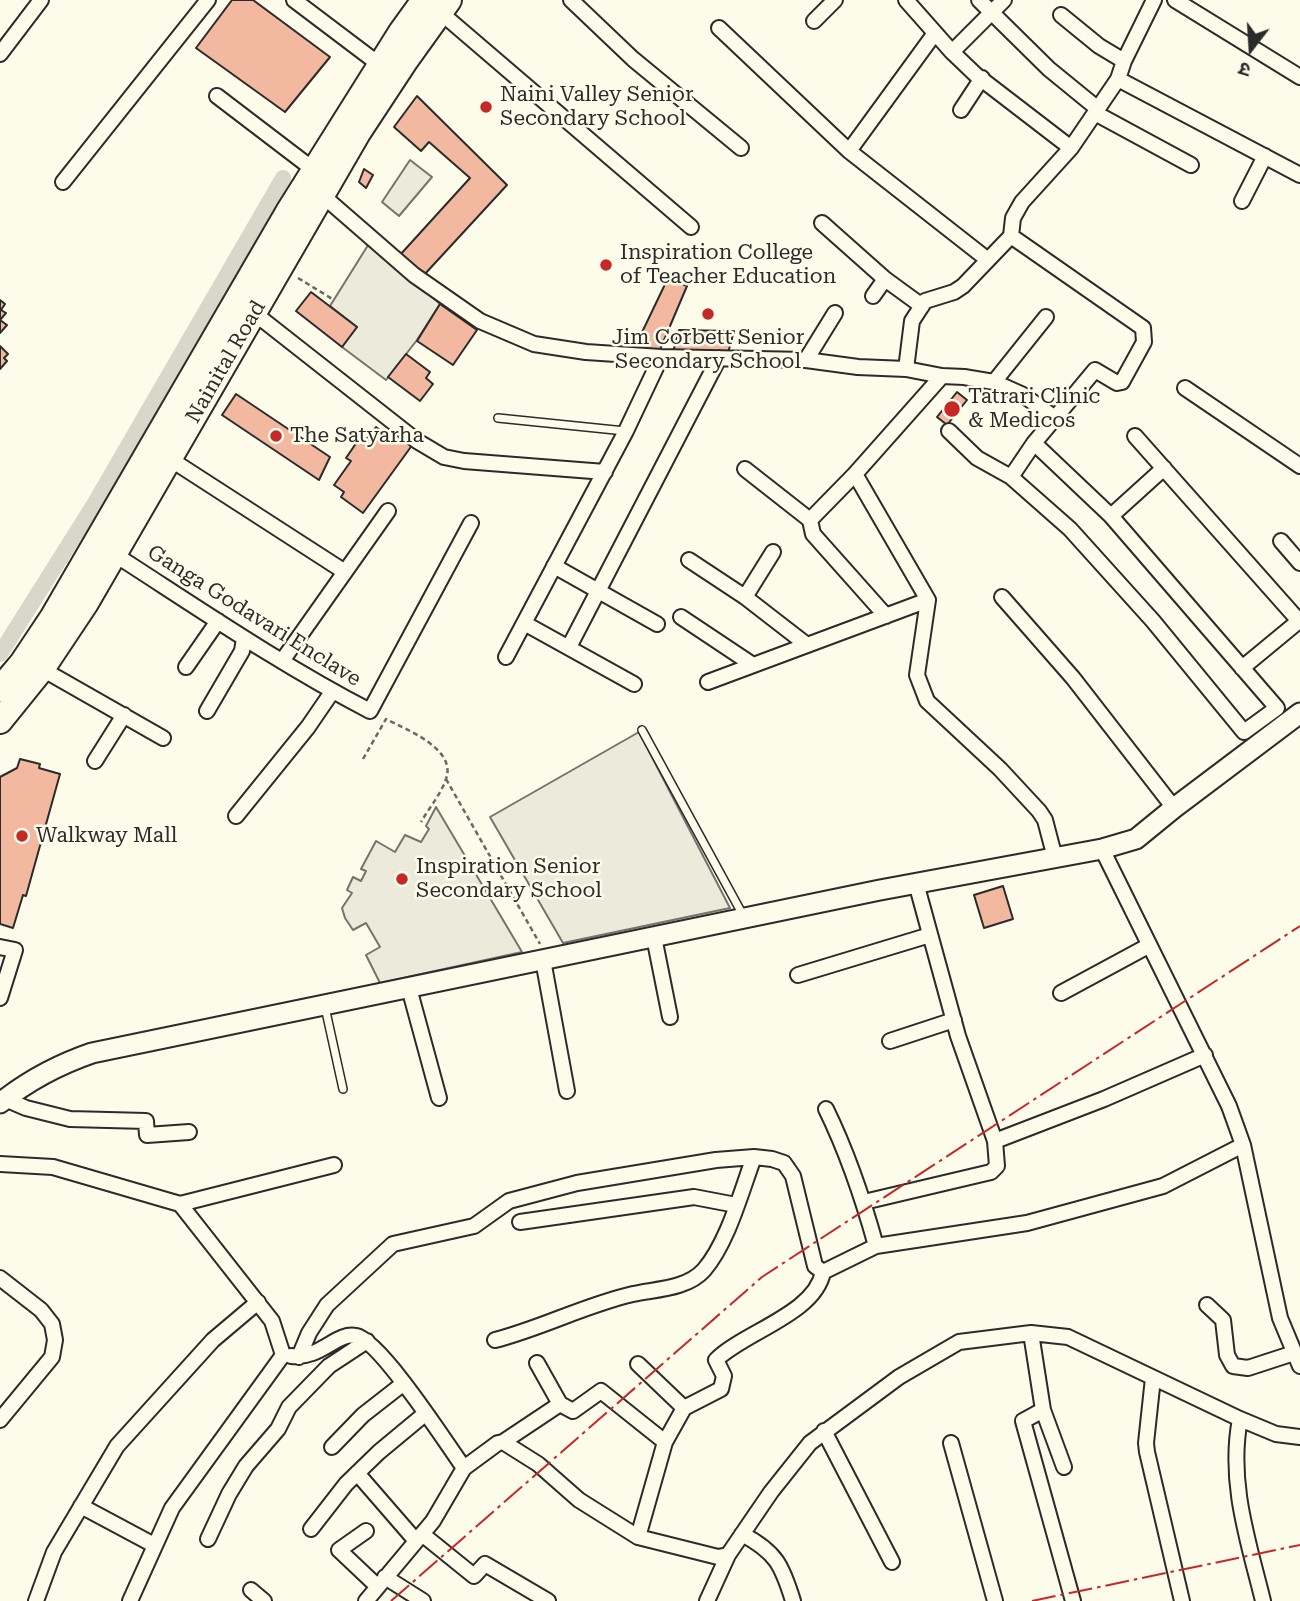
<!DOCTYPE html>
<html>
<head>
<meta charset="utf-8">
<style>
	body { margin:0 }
	#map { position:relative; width:1300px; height:1601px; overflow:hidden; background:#fdfbea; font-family:"Roboto Serif","Noto Sans Devanagari",serif }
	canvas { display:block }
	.north { position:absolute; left:1216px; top:14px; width:70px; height:70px; -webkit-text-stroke:5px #fdfbea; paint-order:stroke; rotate:197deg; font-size:19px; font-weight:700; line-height:28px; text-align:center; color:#2b2b2b }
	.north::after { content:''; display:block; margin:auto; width:24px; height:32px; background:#2b2b2b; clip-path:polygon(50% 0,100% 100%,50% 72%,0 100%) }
</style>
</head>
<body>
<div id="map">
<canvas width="1300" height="1601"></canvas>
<div class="north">उ</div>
</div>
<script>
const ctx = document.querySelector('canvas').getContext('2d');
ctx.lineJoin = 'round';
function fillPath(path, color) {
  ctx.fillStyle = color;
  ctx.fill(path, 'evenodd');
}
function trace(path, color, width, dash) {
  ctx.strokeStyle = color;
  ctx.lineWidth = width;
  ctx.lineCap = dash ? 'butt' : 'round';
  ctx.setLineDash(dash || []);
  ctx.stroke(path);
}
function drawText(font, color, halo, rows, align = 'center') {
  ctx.font = font + ' "Roboto Serif",serif';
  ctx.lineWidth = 5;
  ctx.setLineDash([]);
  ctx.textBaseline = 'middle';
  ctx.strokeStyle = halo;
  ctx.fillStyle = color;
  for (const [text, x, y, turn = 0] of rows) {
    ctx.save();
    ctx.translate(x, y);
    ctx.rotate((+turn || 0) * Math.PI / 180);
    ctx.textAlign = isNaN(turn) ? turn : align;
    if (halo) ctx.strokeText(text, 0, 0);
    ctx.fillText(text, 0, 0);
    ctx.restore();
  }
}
const green = new Path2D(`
	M410,160L432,177L399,216L382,202Z
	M370,242L440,304L417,340L386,380L342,347L357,327L330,306Z
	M639,732L730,908L563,943L490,817Z
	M436,807L522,952L380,983L366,955L380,947L366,923L353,930L345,918L342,908L352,893L347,890L353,877L361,881L366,871L361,869L376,841L395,852L405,835L421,842L429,829L426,826Z`);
fillPath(green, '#ecebdb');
trace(green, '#74746e', 2);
trace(new Path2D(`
	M0,654L95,503L283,178`), '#d8d7c9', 16);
const building = new Path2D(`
	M232,0H253L330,57L285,112L196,48Z
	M417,96L507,185L424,275L400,255L470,178L429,142L421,151L394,127Z
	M364,169L373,175L366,188L359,182Z
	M668,278L687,286L659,352L634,349Z
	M311,292L357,327L342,347L296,311Z
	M0,300L5,304L1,310L6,313L0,320L7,325L0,333Z
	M440,304L477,330L453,365L417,341Z
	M679,330L734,331L728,353L673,352Z
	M0,346L8,354L4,358L7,361L0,369Z
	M406,354L430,372L426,378L433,384L420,401L388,377Z
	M957,392L967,400L947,425L937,417Z
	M236,394L330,457L319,480L222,415Z
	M376,427L385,434L390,428L413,444L363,513L341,497L344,492L334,485L351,461L346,458L359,439L364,442Z
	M20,759L40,764L39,768L60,774L26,896L23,895L13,928L0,924V777L17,768Z
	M1003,886L1013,919L984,928L974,895Z`);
fillPath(building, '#f2b8a0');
trace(building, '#2b2b2b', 2);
const lane = new Path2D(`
	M498,418L625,431
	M642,730L744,917
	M325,1007L343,1089`);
const street = new Path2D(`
	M294,0L380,65
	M571,0L633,59L741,148
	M906,0L952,52L976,75L1071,148
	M979,0L1049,69L1098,109
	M1175,0L1300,77
	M440,12L691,227
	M1061,15L1099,46L1124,61
	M814,21L835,0
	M719,28L849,151L988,260
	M952,52L1004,0
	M0,54L41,0
	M1118,79L1300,175
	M217,96L314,170
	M961,110L982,78
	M1095,113L1191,165
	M849,151L935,33
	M63,182L208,0
	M322,195L414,275L480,321L534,344L586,352L661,357L806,360L858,367L906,369L942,376L964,377L994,382L1023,395L1055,418L1034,443L1011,477L1070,529L1153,621L1244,732L1277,708L1111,516L1034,443
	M1242,201L1265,156
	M822,223L885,279L922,306
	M1011,236L1143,328L1144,342L1122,382L1117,383L1095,370L1055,418
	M873,296L885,279
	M254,313L417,441L444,457L464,461L605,472
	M806,360L835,313
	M906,369L912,321L925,301L954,292L963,286L1011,236L1013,218L1022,202L1071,148L1118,79L1124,61L1154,0
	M942,376L855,474L928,600L917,675L927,701L1000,769L1039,811L1045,820L1055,858
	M994,382L1046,317
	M1185,388L1300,466
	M949,431L977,458L1011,477
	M1135,436L1300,622
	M170,459L345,572
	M745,469L810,520L813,534L886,616
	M1111,516L1164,468
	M810,520L855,474
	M1281,541L1300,563
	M114,554C198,608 281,665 370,711L471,523
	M689,560L745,597L807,645
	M554,566L657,624
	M745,597L773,552
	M1002,597L1073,678L1174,808
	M681,617L753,665
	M524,623L634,684
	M569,647L719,358
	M506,657L626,431L661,357
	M282,661L388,511
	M186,667L218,621
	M1242,668L1299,621
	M42,669L163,738
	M708,682L928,600
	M207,711L242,651L244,638
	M95,761L124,715
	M236,816L308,727L332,692
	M1102,849L1229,1106L1243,1145L1280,1318L1300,1366
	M654,937L670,1017
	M0,947L15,950L0,998
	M543,960L567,1091
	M798,975L930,935
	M409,988L439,1098
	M1061,993L1148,946
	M890,1041L954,1020
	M5,1099L26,1108L70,1119L146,1121L147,1135L189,1132
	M826,1109C848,1154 863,1199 876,1246
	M995,1141L1104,1099L1205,1055
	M0,1164L53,1167L180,1204L272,1321L283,1355L172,1508L130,1601
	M864,1202L991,1172L997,1166L995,1141L958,1036L916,883
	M180,1204L334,1165
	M520,1222L694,1197L736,1205
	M0,1278L41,1310L52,1324L55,1340L52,1357L0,1420
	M1207,1305L1223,1320L1227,1355L1233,1366L1248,1368L1294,1353
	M1031,1333L1043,1410L1023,1421L1073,1601
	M495,1340C542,1328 585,1305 633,1294C656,1289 687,1289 704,1270C728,1242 741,1192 754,1157
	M291,1356C321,1359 336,1332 356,1336C380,1340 447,1444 464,1468L433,1521L366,1601
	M299,1357L309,1333L327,1305L393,1244L474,1226L509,1201L577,1183L716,1160L754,1157L772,1159L784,1163L793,1176L815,1266L823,1272L876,1246L1027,1223L1163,1186L1243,1145
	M537,1363L560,1404
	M638,1364L684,1408
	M1153,1378L1146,1443L1147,1452L1182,1601
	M1043,1410L1064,1467
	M1240,1419C1228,1482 1248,1540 1263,1601
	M824,1431L892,1562
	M503,1442L560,1404L573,1411L601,1391L665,1442
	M951,1443L995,1601
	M332,1447L363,1415L404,1383
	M464,1468L498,1443L503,1442L538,1464L579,1500L638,1537L718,1557L728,1555L771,1492L810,1443L899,1377L959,1342L1031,1333L1068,1337L1240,1419L1276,1434L1300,1437
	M357,1473L416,1541
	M81,1506L154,1545
	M311,1529L346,1484L379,1452L426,1413
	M366,1531L339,1550L377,1586
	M422,1534L474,1576L485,1564L548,1601
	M742,1534C776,1552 782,1565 793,1601
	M638,1537L665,1442L684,1408L721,1389L724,1376L716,1360C744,1332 815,1314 823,1272
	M208,1539L229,1494L246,1466L278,1429L289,1407L329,1366L367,1341
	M385,1577L423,1601
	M251,1590L264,1601
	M36,1601L54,1552L117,1446L213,1340L258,1302
	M707,1601L728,1555`);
const secondary = new Path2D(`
	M0,1103C29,1080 57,1065 92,1053L880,890L1102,849L1136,839L1174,808L1300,713`);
const highway = new Path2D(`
	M0,689L22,663L52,618L288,212L401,32L424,0
	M0,721L42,669L86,603L358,133L406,60L449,0`);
trace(lane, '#2b2b2b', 10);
trace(street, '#2b2b2b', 18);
trace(secondary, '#2b2b2b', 23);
trace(highway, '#2b2b2b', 28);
trace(new Path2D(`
	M298,278L334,300
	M363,759L386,719C407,730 457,749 446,779C441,794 429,808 421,822
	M446,779L540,944`), '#6a6964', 2.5, [5, 3.5]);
trace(lane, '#fdfbea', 7);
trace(street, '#fdfbea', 14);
trace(secondary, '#fdfbea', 19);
trace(highway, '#fdfbea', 24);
trace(new Path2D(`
	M391,1601L762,1277L1300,926
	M1032,1601L1300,1545`), '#c62828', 2, [24, 5, 3.5, 5]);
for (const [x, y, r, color] of [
	[486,107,7,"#c62828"],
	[606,265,7,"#c62828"],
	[708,314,7,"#c62828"],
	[952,409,9,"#c62828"],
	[276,436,7,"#c62828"],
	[22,836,7,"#c62828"],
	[402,879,7,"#c62828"]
]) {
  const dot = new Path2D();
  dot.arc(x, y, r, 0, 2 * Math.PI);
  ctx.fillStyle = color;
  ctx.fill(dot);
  trace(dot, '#fdfbea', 2.5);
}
drawText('21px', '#2b2b2b', '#fdfbea', [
	["Naini Valley Senior",500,95],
	["Secondary School",500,119],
	["Inspiration College",620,253],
	["of Teacher Education",620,277],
	["Jim Corbett Senior",708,338,"center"],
	["Secondary School",708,362,"center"],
	["Tatrari Clinic",968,397],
	["& Medicos",968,421],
	["The Satyarha",290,436],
	["Walkway Mall",36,836],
	["Inspiration Senior",416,867],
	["Secondary School",416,891]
], 'left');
drawText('21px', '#2b2b2b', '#fdfbea', [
	["Nainital Road",226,362,-60],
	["Ganga Godavari Enclave",254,616,32]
]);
</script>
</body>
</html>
